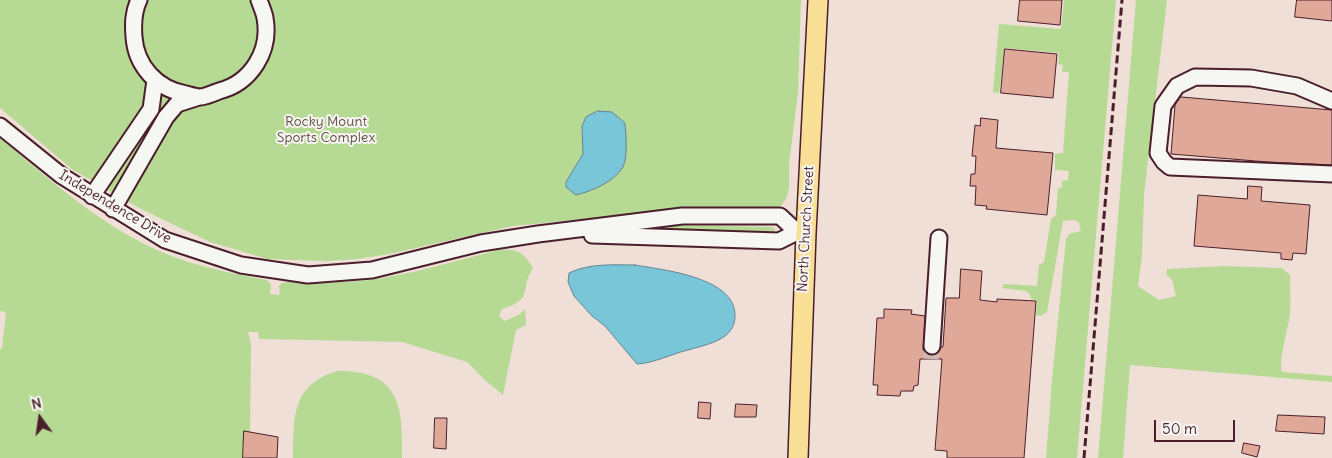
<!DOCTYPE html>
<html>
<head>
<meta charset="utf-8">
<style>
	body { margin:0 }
	#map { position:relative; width:1332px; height:458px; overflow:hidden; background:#efdfd7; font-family:Delius,sans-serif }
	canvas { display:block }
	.north { position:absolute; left:15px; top:393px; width:50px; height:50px; -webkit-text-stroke:4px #f6f6f2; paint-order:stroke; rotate:346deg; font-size:14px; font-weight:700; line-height:20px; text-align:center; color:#4a1f2b }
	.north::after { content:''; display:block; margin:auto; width:18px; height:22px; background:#4a1f2b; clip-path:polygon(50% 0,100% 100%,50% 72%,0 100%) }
	.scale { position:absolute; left:1154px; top:420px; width:81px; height:22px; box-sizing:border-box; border:2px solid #4a1f2b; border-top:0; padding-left:6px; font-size:15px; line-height:18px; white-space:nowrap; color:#4a1f2b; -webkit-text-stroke:4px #f6f6f2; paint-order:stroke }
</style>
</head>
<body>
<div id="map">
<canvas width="1332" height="458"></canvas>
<div class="north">N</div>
<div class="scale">50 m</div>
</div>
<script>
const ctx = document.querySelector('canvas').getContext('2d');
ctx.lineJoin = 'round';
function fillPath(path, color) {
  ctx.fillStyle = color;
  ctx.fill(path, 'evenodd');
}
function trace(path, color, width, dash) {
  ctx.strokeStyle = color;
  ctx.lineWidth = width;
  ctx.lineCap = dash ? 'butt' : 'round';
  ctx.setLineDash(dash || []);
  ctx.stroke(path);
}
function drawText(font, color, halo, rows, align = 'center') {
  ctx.font = font + ' Delius,sans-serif';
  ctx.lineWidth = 4;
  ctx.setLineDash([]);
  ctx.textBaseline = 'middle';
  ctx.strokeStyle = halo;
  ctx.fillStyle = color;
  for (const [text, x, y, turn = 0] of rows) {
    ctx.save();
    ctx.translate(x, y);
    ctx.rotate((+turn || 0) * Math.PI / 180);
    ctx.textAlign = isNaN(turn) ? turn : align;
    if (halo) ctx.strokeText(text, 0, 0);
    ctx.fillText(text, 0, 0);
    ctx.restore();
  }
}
fillPath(new Path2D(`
	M0,0H801L798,93L789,164V187L787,197L781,206L772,211L655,212L613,216L513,226L389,254L357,259L327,261L268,259L210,242L141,209L73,170L0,108Z
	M1064,0H1116L1077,458H1046L1052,380L1066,239L1069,234L1081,231L1079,222L1073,220L1063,221L1047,312L1040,316L1036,315L1037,300L1031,299L1030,294L1026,291L1002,288L1004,284L1037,286L1039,265L1044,262L1051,219L1056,215L1058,188L1062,187V181L1068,180L1069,171L1055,170V154L1063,153L1069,72H1062L1063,65L1058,64L1059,53L1005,48L999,93L993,92L999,24L1061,29Z
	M1136,0H1167L1144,194L1142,256L1138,286L1159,300L1176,296L1172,280L1166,274L1167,269L1223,266L1282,268L1290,275C1290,287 1291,300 1290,312C1289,329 1278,358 1282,372L1332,376V382L1130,365L1123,458H1098Z
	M0,138C49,179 100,225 159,251C194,266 230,273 266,280L271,284L270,294L280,295L279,286L282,283L288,282C312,282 336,283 361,281C406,276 455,261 499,250C518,249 523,252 533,268C519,289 535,299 502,309L499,316L505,321L520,314L525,309L526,325L516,330L503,395L486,381L467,362L402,342L259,339L258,332H248L251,344L250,435L243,436V458H0V349L2,348L6,312L0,311Z
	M662,225L772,227L775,229L774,233L665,230L657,227Z
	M337,371C400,370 403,406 402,458H293C294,416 291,386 337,371Z`), '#b6da94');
const water = new Path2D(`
	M598,111L612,112L625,123C626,134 628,157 623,167C614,182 592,191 576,195L566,187V182L583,154L582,126L586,117Z
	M635,265C663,270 736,277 735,316C735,340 708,344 688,350C671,354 655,363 637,364L605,326L592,316L574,296L568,282L569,273C589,263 614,265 635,265Z`);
fillPath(water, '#79c6d8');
trace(water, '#668393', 1);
const building = new Path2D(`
	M1020,0H1062L1060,25L1018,21Z
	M1297,0H1332V21L1295,17Z
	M1005,49L1057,54L1053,98L1001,93Z
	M1181,97L1332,110V165L1268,162L1171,154L1175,105Z
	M981,118L998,120L996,148L1053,153L1047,215L986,209L987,206L975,205L976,186H970L971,174H975L976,156H972L975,125L980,126Z
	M1248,186L1262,187L1261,201L1310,205L1306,254L1293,253L1292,260L1281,259V253L1194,246L1198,195L1247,199Z
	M961,269L982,271L980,300L997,302V299L1036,301L1024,458H947V451L935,450L942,359H920L918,385L914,386L913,391H901L900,396L877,395L878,385H873L877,318H884V309L912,310L911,314L925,316L923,350L931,355L937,354L941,347H943L946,298H959Z
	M699,402L711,403L710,419L698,418Z
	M736,404L757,405L756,417H735Z
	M1278,415L1325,417L1324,434L1276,431Z
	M435,418H447L446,449L434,448Z
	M244,431L278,437L277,458H243Z
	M1244,443L1260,446L1257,457L1242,453Z`);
fillPath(building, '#e0a898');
trace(building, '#4a1f2b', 1);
trace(new Path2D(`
	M931,359L932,346`), '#ceb9b5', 15, [15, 8]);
const minor = new Path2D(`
	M139,0C133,12 133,24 134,37C136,66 157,89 186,94C190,95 196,97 201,97C207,96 214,93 219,91C251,83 271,51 265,18C264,12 261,6 259,0
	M1332,101L1297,86L1251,78L1195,77L1177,86L1163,106L1158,153L1164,162L1170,167L1332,174
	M0,126L62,176L165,240L241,265L308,275L372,270L481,243L538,234L682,216H780L797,232
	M92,196L151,109L155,80
	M113,209L166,117L177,104L199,97
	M592,235L779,241L797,232L805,233
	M932,346L939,238`);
const major = new Path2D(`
	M798,458L806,233L818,0`);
trace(minor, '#4a1f2b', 19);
trace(major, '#4a1f2b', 22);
trace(minor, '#f6f6f2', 15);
trace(major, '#f9df96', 19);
trace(new Path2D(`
	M1084,458L1122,0`), '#4a1f2b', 3, [8, 4]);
drawText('14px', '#654e45', '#f6f6f2', [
	["Rocky Mount",326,122],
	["Sports Complex",326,138]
]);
drawText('14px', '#4a1f2b', '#f6f6f2', [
	["Independence Drive",115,207,31],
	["North Church Street",806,229,-87]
]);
</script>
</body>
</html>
